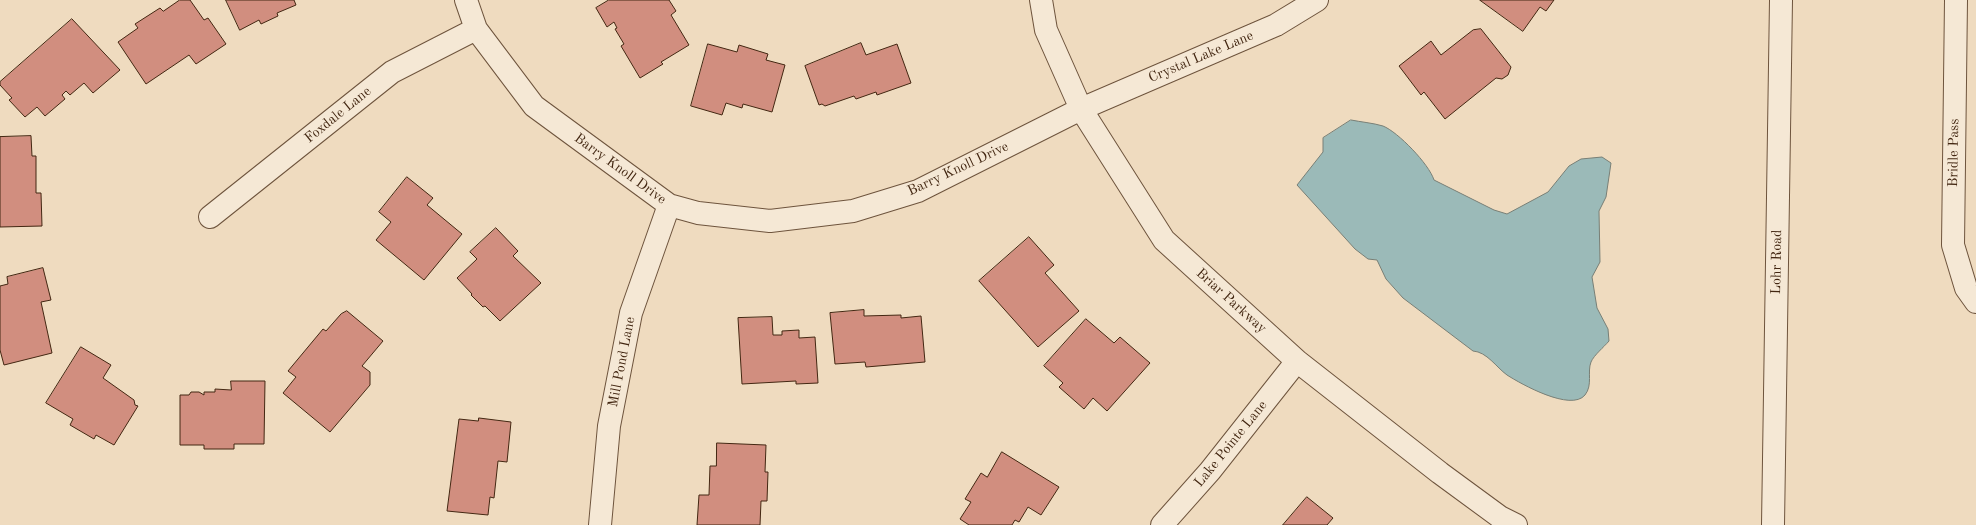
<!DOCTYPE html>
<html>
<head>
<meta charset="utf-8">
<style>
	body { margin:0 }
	canvas { display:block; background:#efdbbf }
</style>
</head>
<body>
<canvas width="1976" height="525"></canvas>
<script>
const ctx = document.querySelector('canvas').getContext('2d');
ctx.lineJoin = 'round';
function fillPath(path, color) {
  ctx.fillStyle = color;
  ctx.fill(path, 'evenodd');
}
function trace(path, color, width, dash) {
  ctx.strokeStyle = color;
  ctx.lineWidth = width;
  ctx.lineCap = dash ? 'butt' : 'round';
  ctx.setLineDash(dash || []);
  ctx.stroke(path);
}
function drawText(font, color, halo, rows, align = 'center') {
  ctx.font = font + ' "Old Standard TT",serif';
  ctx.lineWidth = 3.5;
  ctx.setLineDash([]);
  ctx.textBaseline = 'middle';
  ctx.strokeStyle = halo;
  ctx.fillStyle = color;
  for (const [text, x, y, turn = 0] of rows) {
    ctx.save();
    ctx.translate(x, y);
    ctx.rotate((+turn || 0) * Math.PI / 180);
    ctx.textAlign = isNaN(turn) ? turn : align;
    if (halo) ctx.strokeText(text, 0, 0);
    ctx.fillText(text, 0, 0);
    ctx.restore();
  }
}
const water = new Path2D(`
	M1351,120C1361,122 1373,123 1383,126C1398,132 1429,164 1434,180L1494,210L1507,214L1548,192L1569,166L1581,159L1602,157L1611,163L1606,197L1599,211L1600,262L1592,277L1597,308L1608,329L1609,341C1604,347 1594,355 1591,362C1587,372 1593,385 1585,395C1571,412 1521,384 1507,375C1496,367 1487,352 1473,351L1403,298L1386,279L1377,260L1368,259L1355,249L1297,185L1323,152V138Z`);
fillPath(water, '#9bbab8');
trace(water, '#787f76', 1);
const building = new Path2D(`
	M180,0H190L204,20L208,18L226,44L196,64L189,55L146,84L118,42L138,28L135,24L160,8L163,11Z
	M226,0H294L296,5L277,13L278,16L261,24L259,20L240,30Z
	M609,0H669L676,11L671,15L689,45L661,62L663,64L640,78L621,46L624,44L615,29L617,28L614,22L607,27L596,8Z
	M1480,0H1554L1546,11L1540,7L1523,31Z
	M72,19L120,70L93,93L84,83L70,95L66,91L62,95L65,99L45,116L37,107L25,117L9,100L12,98L0,85V82Z
	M1481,29L1511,67L1508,75L1502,79L1496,78L1445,119L1424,92L1421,95L1399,66L1431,41L1441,55L1473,30Z
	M861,43L866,55L897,44L911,83L877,95L876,92L856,99L854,96L825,106L822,104L819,105L805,66Z
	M708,44L737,52L739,45L768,54L766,60L785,65L772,112L743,104L742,108L726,103L722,115L691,106Z
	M31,136L32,156H36V193H41L42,226L0,227V137Z
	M407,177L433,198L427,205L462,234L424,280L376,240L391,222L379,212Z
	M496,228L518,251L513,256L541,283L500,321L485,306L483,307L471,295L472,294L457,278L477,259L470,252Z
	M1029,237L1054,265L1045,273L1079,311L1038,347L979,281Z
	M43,268L51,300L41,302L52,353L4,365L0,350V286L8,284L7,277Z
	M864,310V316L901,315V318L921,316L925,362L866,367L865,362L835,364L830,313Z
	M347,311L383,341L362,366L370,372V385L330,432L283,393L296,377L288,371L323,329L326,331L341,314Z
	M772,317L773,335H782V331L799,330V338L815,337L818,383L796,384V381L742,384L738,318Z
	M1086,319L1114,343L1120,337L1150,363L1107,411L1093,398L1084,409L1059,387L1063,383L1044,366Z
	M81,347L111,365L103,378L134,400L135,405L138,406L114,445L96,435L94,439L70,425L73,419L46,403Z
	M231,381H265L264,444H234V449H204V445H180V395H189L191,392H199L204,395V392H215V389L231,390Z
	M479,418L511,422L507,462L498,461L494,498L490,497L488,515L447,511L459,419L478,421Z
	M717,443L766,445L765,472H768L767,501H761L760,525H697L699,495H709L710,466H716Z
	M1002,452L1059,487L1041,515L1028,507L1019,522L1015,520L1012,525H969L960,519L971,502L965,499L981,473L987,477Z
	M1307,497L1333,518L1327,525H1283Z`);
fillPath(building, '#d18e7f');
trace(building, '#432712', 1);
const minor = new Path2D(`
	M466,0L476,29L534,106L669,205L698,213L770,221L853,211L918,191L1081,109L1276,25L1317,0
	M1041,0L1046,30L1081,109L1164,240L1297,361L1440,473L1500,517L1516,525
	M1956,0L1953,245L1966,288L1976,302
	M210,217L392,72L476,29
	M600,525L609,426L631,313L669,205
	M1162,525L1210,471L1297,361
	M1773,525L1781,0`);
trace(minor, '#6e543d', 24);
trace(minor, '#f5e8d5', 22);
drawText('14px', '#432712', '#f5e8d5', [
	["Crystal Lake Lane",1201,57,-23],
	["Foxdale Lane",338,115,-39],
	["Bridle Pass",1954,153,-89],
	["Barry Knoll Drive",620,169,36],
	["Barry Knoll Drive",958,169,-25],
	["Lohr Road",1777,262,-89],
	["Briar Parkway",1231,301,42],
	["Mill Pond Lane",622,362,-79],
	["Lake Pointe Lane",1231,444,-51]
]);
</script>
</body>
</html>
